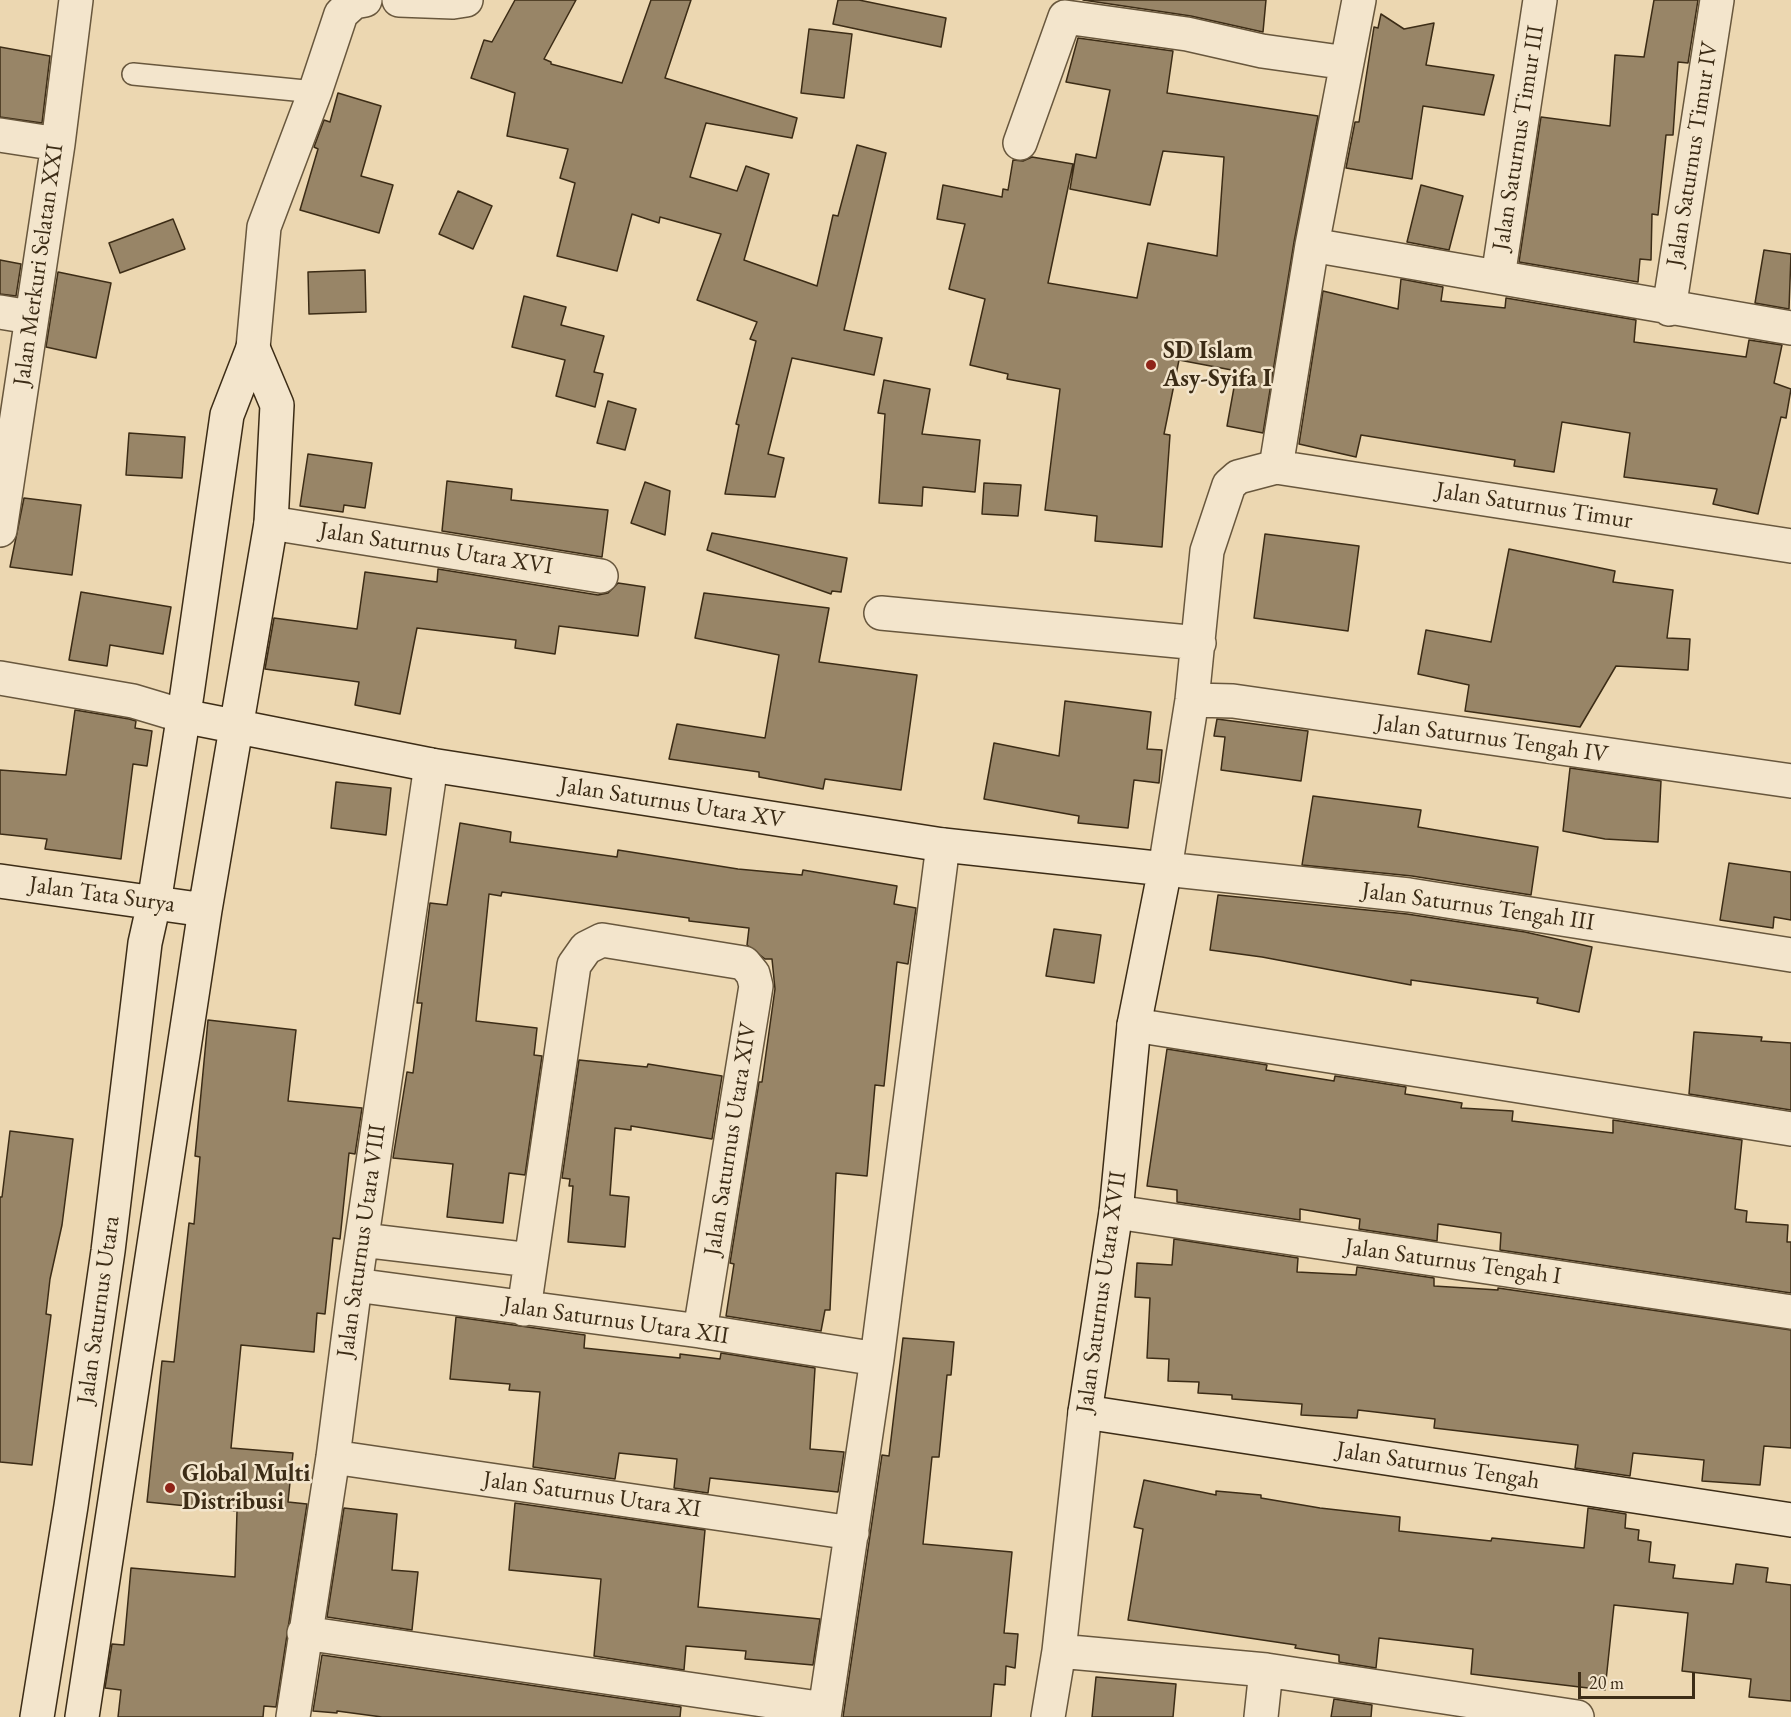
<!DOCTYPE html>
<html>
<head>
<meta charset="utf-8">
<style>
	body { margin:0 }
	#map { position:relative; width:1791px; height:1717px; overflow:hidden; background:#ecd7b1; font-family:"EB Garamond",serif }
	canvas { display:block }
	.scale { position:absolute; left:1578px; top:1672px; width:117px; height:27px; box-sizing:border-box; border:3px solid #3c2c16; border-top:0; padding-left:8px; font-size:18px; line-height:21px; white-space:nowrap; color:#3c2c16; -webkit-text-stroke:4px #f3e5cc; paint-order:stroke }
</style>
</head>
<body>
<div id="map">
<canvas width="1791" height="1717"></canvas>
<div class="scale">20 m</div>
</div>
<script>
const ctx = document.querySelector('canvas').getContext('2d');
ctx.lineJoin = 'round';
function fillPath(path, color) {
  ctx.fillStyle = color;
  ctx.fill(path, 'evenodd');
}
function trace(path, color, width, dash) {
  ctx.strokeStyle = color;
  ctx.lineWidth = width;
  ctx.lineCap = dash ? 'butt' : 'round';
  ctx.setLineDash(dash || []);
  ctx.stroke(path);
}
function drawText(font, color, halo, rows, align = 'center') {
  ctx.font = font + ' "EB Garamond",serif';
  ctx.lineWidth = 5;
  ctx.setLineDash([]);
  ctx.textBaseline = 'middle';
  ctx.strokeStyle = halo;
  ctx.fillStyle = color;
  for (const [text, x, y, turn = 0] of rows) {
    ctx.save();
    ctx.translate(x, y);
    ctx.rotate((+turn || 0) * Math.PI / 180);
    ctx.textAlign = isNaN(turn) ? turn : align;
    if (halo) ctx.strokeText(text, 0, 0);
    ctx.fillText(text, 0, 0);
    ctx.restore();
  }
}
const building = new Path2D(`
	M515,0H576L544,59L551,62V64L622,83L651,0H691L665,78L797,118L792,138L706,123L690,177L737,191L746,166L769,174L744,260L817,286L833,215L838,216L857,145L886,153L844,330L882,338L874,375L792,358L768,454L784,458L775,497L725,494L739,425L736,424L756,341L750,339L757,322L697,300L721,234L660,217L659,223L632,214L617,271L557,256L575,183L560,178L568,149L507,136L515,93L471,78L484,40L492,42Z
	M838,0H859L946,18L941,47L833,24Z
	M1083,0H1266L1263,32L1191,16Z
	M1654,0H1698L1688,63L1678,62L1673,135H1666L1658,215L1652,214L1651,260L1640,259L1638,282L1519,262L1541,117L1610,126L1615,55L1644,57Z
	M1381,14L1404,29L1434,23L1426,65L1494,75L1484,115L1423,106L1412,179L1346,168L1355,122H1359L1374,27L1378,28Z
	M809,29L852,34L844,98L801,93Z
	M1078,38L1173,51L1167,93L1318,116L1294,242L1263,433L1227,426L1237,371L1179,360L1164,434L1170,435L1162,547L1095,541L1097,516L1045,510L1060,389L1007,379L1008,374L970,365L985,299L949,289L965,224L937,219L943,185L1002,197L1003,189L1008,190L1013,160L1023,161L1032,157L1073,164L1048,283L1137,298L1148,243L1217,256L1224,157L1163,151L1150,205L1070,189L1076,154L1096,158L1110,90L1066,82Z
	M0,47L50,56L42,123L0,117Z
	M338,93L381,106L361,176L393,185L379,233L300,210L318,149L314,147L324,120L330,122Z
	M1421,185L1463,196L1449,250L1407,242Z
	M458,191L492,206L473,249L439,234Z
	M173,219L185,249L120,273L109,243Z
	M1764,250L1791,254L1789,309L1755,303Z
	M0,260L21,264L16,296L0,294Z
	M365,270L366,312L309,314L308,272Z
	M58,272L111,283L96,358L46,347Z
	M1401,279L1443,287L1441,301L1505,308L1506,298L1636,320L1634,342L1746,357L1749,340L1782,345L1774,383L1791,389L1786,418L1781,417L1758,514L1713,504L1717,489L1624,477L1630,433L1562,422L1554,472L1514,466L1515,460L1361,435L1356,457L1299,444L1323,291L1398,309Z
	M524,296L566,307L561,325L604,336L594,372L603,374L595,407L556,396L565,360L512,347Z
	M884,380L930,389L922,434L980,440L975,492L923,487L922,506L879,503L885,414L878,413Z
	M608,401L636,409L625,450L597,443Z
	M129,433L185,437L182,478L126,475Z
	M308,454L372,463L365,508L344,505L343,512L300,506Z
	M447,481L512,489L511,500L608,510L602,557L442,531Z
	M645,482L670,491L665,535L631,523Z
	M984,483L1021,485L1018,516L982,514Z
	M24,498L81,505L72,575L10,567Z
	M712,533L847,558L841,592L832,591L831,594L707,550Z
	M1265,534L1359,546L1348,631L1254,618Z
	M1509,549L1615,571L1613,582L1673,590L1667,638L1690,639L1688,670L1616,666L1580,727L1465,711L1469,685L1418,674L1426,630L1491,642Z
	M438,569L598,595L608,593L618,583L645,587L638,636L559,626L555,654L515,648L516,640L417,628L400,714L355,705L359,682L265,669L274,618L357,629L365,572L437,582Z
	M81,592L171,607L163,654L110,645L107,666L69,660Z
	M704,593L829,608L819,662L917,675L901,790L825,779L823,789L759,777V772L669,759L677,724L765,738L779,655L695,638Z
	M1065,701L1151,712L1147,749L1162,750L1159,783L1134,780L1128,828L1078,823L1079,816L984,799L994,743L1059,756Z
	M75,710L129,719L136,721L135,728L152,731L147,766L133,764L121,859L45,849L47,839L0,834V770L66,775Z
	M1217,719L1308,731L1301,781L1221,770L1225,737L1214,736Z
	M1570,768L1661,781L1658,842L1605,839L1563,831Z
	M336,782L391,788L386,835L331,828Z
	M1313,796L1421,810L1418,827L1538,847L1531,895L1412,876L1302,865Z
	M460,823L511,832L510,842L617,857L618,850L738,869L802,875L803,870L897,886L894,904L916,908L908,964L897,962L884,1086L875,1085L867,1176L836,1173L830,1310H825L821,1331L726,1316L734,1264L730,1263L759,1082H762L775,989L772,959H765L747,945L749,928L689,921V918L502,892L501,896L489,894L476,1021L537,1028L534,1055L542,1056L525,1175L509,1173L503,1223L447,1217L453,1164L393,1158L407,1072L413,1073L422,1003H417L430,903L447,905Z
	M1729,863L1791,872V920L1774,917L1773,928L1720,920Z
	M1218,895L1407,914L1525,932L1592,947L1579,1012L1537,1003L1538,998L1411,980V985L1262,957L1210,950Z
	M1054,929L1101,935L1094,983L1046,976Z
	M208,1020L296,1030L288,1101L362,1108L355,1154L349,1153L340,1239L333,1238L325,1314L317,1313L314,1352L241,1345L231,1448L293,1453L288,1502L307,1504L276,1707L264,1706L263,1717H118L121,1690L105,1688L112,1644L124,1645L131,1568L235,1577L237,1511L147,1502L162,1361L174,1362L189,1223L194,1224L200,1157L195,1156Z
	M1694,1032L1762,1037L1761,1041L1791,1043V1110L1689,1094Z
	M1167,1049L1267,1065L1266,1070L1334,1081L1335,1076L1406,1087L1405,1094L1462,1103L1461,1108L1513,1111L1512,1121L1613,1133V1120L1742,1140L1735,1209L1747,1211L1746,1222L1788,1225L1787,1242H1791V1293L1500,1250L1501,1233L1438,1224L1437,1241L1359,1229L1360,1219L1300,1209V1220L1177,1202V1190L1147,1186Z
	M579,1060L647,1067L648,1064L722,1076L712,1139L631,1126V1130L615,1128L610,1195L629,1197L625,1247L568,1242L573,1186H569L570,1179L562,1178Z
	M10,1131L73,1139L62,1225L50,1279L46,1314L51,1315L32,1465L0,1462V1197H2Z
	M1174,1239L1298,1258L1297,1272L1356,1275L1357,1267L1434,1278V1286L1498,1290V1288L1791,1330V1448L1764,1446L1760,1485L1702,1481L1704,1460L1633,1453L1630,1476L1575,1468L1578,1445L1434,1428L1435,1419L1358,1410L1357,1418L1301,1415L1302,1404L1232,1399V1395L1198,1393L1199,1382L1168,1381L1169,1359L1147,1358L1150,1298L1135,1297L1137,1263L1172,1265Z
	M456,1317L585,1335L584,1348L680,1358V1354L720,1359L721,1353L815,1368L810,1449L844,1452L838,1492L710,1478L708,1493L674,1488L677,1459L619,1453L615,1479L533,1467L540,1392L509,1390L510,1384L450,1379Z
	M903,1338L954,1342L951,1375H947L939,1457H932L923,1544L1012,1552L1004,1633L1018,1634L1015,1668L1006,1666L1005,1685L994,1684L991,1717H843L882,1455L889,1456Z
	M1144,1480L1216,1495V1491L1261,1495V1498L1320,1508L1400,1517L1399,1531L1491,1541L1492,1538L1584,1548L1588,1508L1626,1514L1625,1528L1639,1530L1638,1540L1651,1542L1649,1562L1675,1565L1673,1578L1733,1584L1736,1564L1768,1568L1766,1582L1791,1585V1701L1749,1697L1751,1679L1682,1671L1688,1613L1614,1605L1605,1690L1471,1674L1473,1649L1379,1638L1376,1668L1339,1662V1655L1295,1648L1296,1645L1128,1620L1143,1529L1134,1527Z
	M515,1503L705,1530L698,1607L820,1619L813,1665L745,1659L746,1651L686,1646L684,1670L594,1656L601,1579L509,1570Z
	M344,1508L397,1514L392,1570L418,1572L412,1630L327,1617Z
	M322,1655L681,1707L680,1717H382L337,1711V1713L313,1711Z
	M1096,1677L1176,1684L1173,1717H1092Z
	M1334,1699L1372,1705L1371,1717H1331Z`);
fillPath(building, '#988567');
trace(building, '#3c2c16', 1.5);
const lane = new Path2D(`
	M133,74L315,92`);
const street = new Path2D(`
	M399,0L453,2L466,0
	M0,135L58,144
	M1020,143L1065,17L1187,34L1262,51L1347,63
	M1312,245L1791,328
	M1498,277L1540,0
	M1669,309L1717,0
	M0,312L30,317
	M253,348L264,227L315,92L341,14L354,2L365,0
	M1276,467L1312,245L1359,0
	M271,523L601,576
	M0,530L58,144L76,0
	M1791,546L1276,467L1238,477L1229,485L1207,551L1192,700L1165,869L1409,895L1791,955
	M881,613L1199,643
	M0,678L133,701L183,716
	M1192,700L1233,701L1791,781
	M1134,1025L1791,1129
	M1116,1212L1791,1312
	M362,1240L531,1260
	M355,1285L700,1331L877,1359
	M524,1309L574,965L586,948L602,940L744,963L753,974L756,986L700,1331
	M333,1457L852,1533
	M304,1633L825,1709
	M1059,1651L1266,1670L1577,1717
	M293,1717L333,1457L355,1285L431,765
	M824,1717L877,1359L943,845
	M1048,1717L1059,1651L1085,1412
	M1261,1717L1266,1670`);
const secondary = new Path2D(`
	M183,716L431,765L943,845L1165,869L1134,1025L1116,1212L1085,1412L1791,1520
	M0,881L205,910
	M37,1717L71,1506L108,1251L145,943L154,903L187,694L227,415L253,348
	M82,1717L205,910L271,523L277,405L253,348`);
trace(lane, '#68573d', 24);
trace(street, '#68573d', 36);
trace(secondary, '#3c2c16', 36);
trace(lane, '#f3e5cc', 21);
trace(street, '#f3e5cc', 33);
trace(secondary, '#f3e5cc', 33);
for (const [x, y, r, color] of [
	[1151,365,6,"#8f2418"],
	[170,1488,6,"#8f2418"]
]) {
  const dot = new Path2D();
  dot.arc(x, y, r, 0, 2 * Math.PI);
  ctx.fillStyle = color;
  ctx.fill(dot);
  trace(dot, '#f3e5cc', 2);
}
drawText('24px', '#3c2c16', '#f3e5cc', [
	["Jalan Saturnus Timur III",1519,138,-81],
	["Jalan Saturnus Timur IV",1693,154,-81],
	["Jalan Merkuri Selatan XXI",39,265,-82],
	["Jalan Saturnus Timur",1534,506,9],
	["Jalan Saturnus Utara XVI",436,549,9],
	["Jalan Saturnus Tengah IV",1492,739,8],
	["Jalan Saturnus Utara XV",672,803,9],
	["Jalan Tata Surya",102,895,8],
	["Jalan Saturnus Tengah III",1478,907,8],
	["Jalan Saturnus Utara XIV",731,1139,-81],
	["Jalan Saturnus Utara VIII",362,1241,-82],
	["Jalan Saturnus Tengah I",1453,1262,8],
	["Jalan Saturnus Utara XVII",1102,1292,-82],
	["Jalan Saturnus Utara",99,1310,-82],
	["Jalan Saturnus Utara XII",616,1321,8],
	["Jalan Saturnus Tengah",1438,1466,9],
	["Jalan Saturnus Utara XI",592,1495,8]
]);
drawText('bold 24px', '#3c2c16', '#f3e5cc', [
	["SD Islam",1163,351],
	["Asy-Syifa I",1163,379],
	["Global Multi",182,1474],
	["Distribusi",182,1502]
], 'left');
</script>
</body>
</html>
